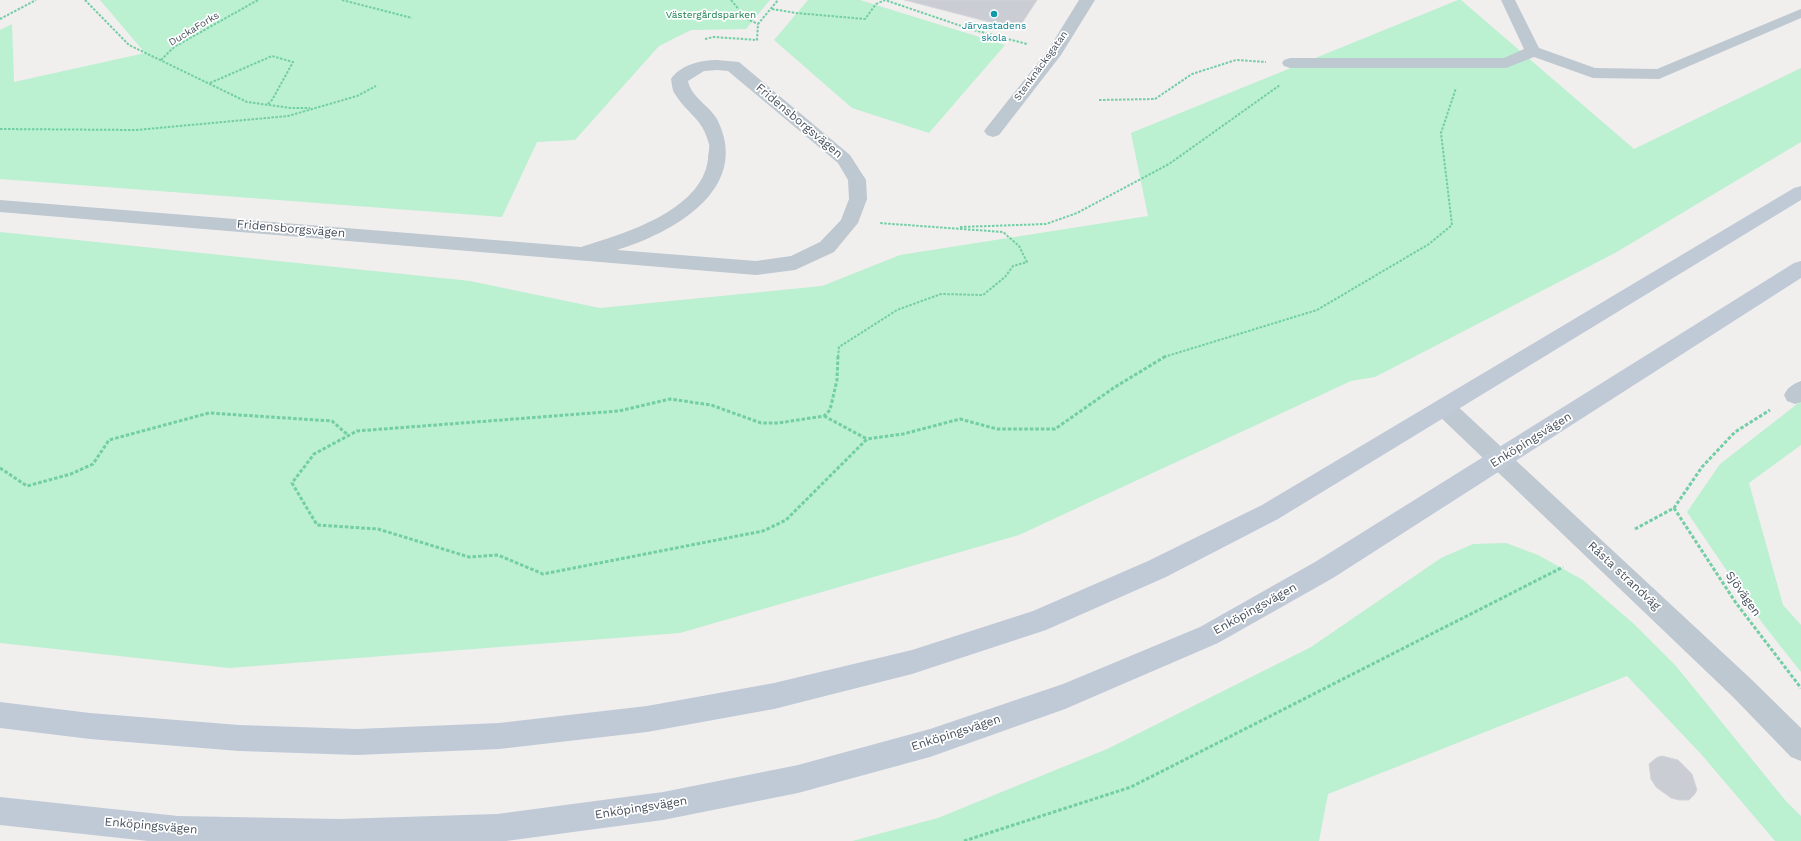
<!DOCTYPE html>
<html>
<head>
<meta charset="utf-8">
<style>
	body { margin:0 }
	canvas { display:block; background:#f1eeee }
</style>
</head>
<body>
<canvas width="1801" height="841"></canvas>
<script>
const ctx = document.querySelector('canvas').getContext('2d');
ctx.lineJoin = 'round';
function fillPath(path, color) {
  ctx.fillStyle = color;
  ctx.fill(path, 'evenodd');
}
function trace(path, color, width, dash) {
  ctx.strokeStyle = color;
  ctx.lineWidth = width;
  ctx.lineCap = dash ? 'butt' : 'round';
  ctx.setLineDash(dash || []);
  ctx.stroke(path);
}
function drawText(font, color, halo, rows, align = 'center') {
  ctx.font = font + ' "Work Sans",sans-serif';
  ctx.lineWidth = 3.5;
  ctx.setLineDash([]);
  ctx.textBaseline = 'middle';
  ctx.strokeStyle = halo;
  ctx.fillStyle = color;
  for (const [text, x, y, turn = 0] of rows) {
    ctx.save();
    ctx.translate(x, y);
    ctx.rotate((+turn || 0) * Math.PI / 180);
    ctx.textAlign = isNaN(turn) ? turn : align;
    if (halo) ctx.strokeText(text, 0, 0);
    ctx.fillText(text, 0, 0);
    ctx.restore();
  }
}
fillPath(new Path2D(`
	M100,0H770L746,29L691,30L659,46L575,140L537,142L502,217L0,179V30L12,24L14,82L145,53Z
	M808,0H860L1005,45L929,133L852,108L774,40Z
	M1458,0H1461L1634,149L1801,68V142L1615,253L1375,377L1351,381L1019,535L680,633L229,668L0,643V232L470,281L600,308L822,286L900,255L1148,216L1131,133Z
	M1801,401V445L1749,483L1783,605L1801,625V672L1763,624L1687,512L1720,464Z
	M1506,543L1538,555L1583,580L1634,624L1676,666L1785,800L1801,816V841H1775L1701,754L1627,676L1328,794L1319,841H852L938,818L1107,749L1311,647L1441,558L1473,544Z`), '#bbf0d1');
const building = new Path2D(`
	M905,0H1037L1018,29Z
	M1662,756L1678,760L1692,774L1697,790L1694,795L1689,800H1679L1671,798L1656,787L1651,779L1649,764L1656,758Z`);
fillPath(building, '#cacdd3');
trace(building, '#d2d4da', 1);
trace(new Path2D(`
	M85,0L129,45L247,102L291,108H310
	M342,0L412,18
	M731,0L747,19L758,24
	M772,9L796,13L865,19L876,4L885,0L970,29L1027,44
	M0,19L36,0
	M705,39L714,37L757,40L758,24L778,0
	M161,60L174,47L258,0
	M210,83L272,56L293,62L272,100L267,105
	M1099,100L1155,99L1192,74L1236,60L1266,62
	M0,129L136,130L288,116L357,96L376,86
	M960,227L1046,224L1077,213L1169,164L1280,85
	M838,357L839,347L897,310L941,294L983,295L1005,277L1013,266L1027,262L1019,246L1003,232L879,223
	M1164,357L1317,310L1429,244L1452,225L1441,133L1456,88`), '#72cea4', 2, [2.5, 1.5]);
trace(new Path2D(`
	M838,356L837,380L830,410L824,416L778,423H761L711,405L670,399L619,411L357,431L314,454L292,483L317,525L378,529L469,557L498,555L543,574L763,531L786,520L867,439L903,434L960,419L997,429H1055L1115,387L1166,356
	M824,416L867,439
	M0,468L27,486L71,474L93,464L109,440L209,413L332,421L349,436
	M1674,508L1736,603L1801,688
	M1635,529L1674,508L1702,467L1735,432L1770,410
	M964,841L1131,787L1563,567`), '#72cea4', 3, [3.5, 2]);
fillPath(new Path2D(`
	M1501,0H1515L1539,48L1595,68L1657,69L1801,9V18L1659,79L1593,78L1534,57L1506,68H1290L1284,66L1282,63L1284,60L1290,58H1504L1524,49Z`), '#bec8d0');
fillPath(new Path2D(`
	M1079,0H1095L1061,55L999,135L993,137L987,135L984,131L987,127L1048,50Z
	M717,60L739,62L850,155L866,180L867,199L858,223L834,252L795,270L756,275L0,212V200L581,247C623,234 702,211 708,159C708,154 710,148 709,144C702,117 687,114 675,94C672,90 672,84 671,79C680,65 701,60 717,60ZM717,70L728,71L838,163L848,180L849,199L841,220L820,242L791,256L756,261L617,250C672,233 751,190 718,121C710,105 692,99 688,81L704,71Z
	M1801,381V402L1795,404L1787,401L1784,395C1788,387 1793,384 1801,381Z
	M1445,399L1453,402L1751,679L1801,728V761L1791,757L1733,697L1437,414L1434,408L1437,402Z`), '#bec8d0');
fillPath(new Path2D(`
	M1801,186V200L1278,519L1166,577L1046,630L912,674L774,709L647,732L499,749L357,755L239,751L90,739L0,728V702L90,713L239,725L357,729L499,723L647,706L774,683L912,650L1033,611L1148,561L1262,505L1794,188Z
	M1801,261V278L1333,578L1218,643L1065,709L930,757L798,793L663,820L506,841H148L0,825V797L178,816L339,819L497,814L663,792L798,765L930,729L1063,684L1200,627L1315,562L1794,263Z`), '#c0cad7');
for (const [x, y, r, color] of [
	[994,14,4,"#0f9aa8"]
]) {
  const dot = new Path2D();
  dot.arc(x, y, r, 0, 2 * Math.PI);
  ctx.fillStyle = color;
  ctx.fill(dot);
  trace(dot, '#fff', 1.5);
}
drawText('10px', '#157f4d', '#fff', [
	["Västergårdsparken",711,15]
]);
drawText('10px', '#0d838f', '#fff', [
	["Järvastadens",994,26],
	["skola",994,38]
]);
drawText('10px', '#46505c', '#fff', [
	["DuckaForks",194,29,-31],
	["Stenknäcksgatan",1041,66,-54]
]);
drawText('12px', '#46505c', '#fff', [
	["Fridensborgsvägen",799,121,40],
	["Fridensborgsvägen",291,229,5],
	["Enköpingsvägen",1531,440,-32],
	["Råsta strandväg",1624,576,43],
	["Sjövägen",1743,594,55],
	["Enköpingsvägen",1255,609,-29],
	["Enköpingsvägen",956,733,-18],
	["Enköpingsvägen",641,808,-9],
	["Enköpingsvägen",151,826,5]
]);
</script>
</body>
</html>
